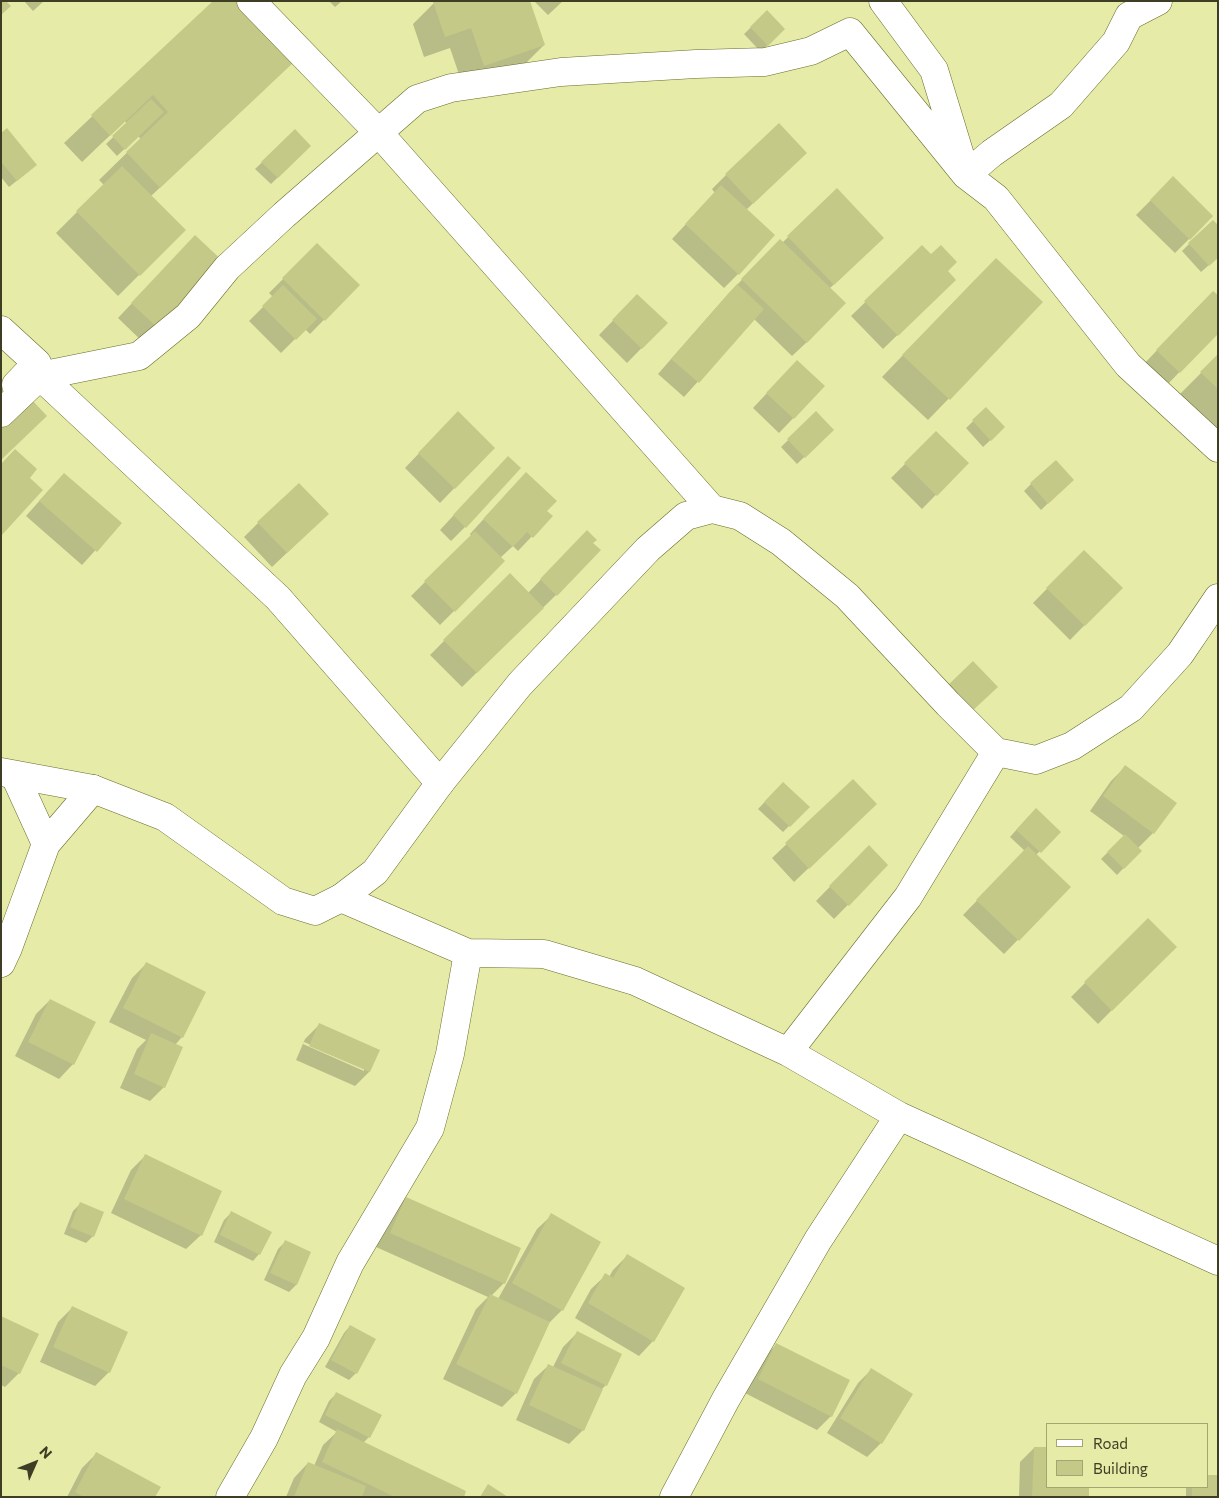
<!DOCTYPE html>
<html>
<head>
<meta charset="utf-8">
<style>
	body { margin:0 }
	#map { position:relative; width:1219px; height:1498px; overflow:hidden; background:#e6eba8; font-family:Commissioner,sans-serif }
	canvas { display:block }
	.frame { position:absolute; inset:0; border:2px solid #3d3e23; pointer-events:none }
	.legend { position:absolute; left:1046px; top:1423px; width:162px; height:65px; box-sizing:border-box; background:#e6eba8; border:1px solid #a2a673; margin:0; padding:6px 9px; list-style:none; font-size:15px; color:#3d3e23 }
	.legend li { display:flex; align-items:center; gap:10px; height:25px }
	.legend b { width:25px; border:1px solid #a2a673 }
	.north { position:absolute; left:10px; top:1438px; width:50px; height:50px; -webkit-text-stroke:4px #e6eba8; paint-order:stroke; rotate:46deg; font-size:14px; font-weight:700; line-height:20px; text-align:center; color:#3d3e23 }
	.north::after { content:''; display:block; margin:auto; width:18px; height:22px; background:#3d3e23; clip-path:polygon(50% 0,100% 100%,50% 72%,0 100%) }
</style>
</head>
<body>
<div id="map">
<canvas width="1219" height="1498"></canvas>
<div class="frame"></div>
<ul class="legend">
<li><b style="height:6px;background:#fff"></b>Road</li>
<li><b style="height:14px;background:#c4c987"></b>Building</li>
</ul>
<div class="north">N</div>
</div>
<script>
const ctx = document.querySelector('canvas').getContext('2d');
ctx.lineJoin = 'round';
function fillPath(path, color) {
  ctx.fillStyle = color;
  ctx.fill(path, 'evenodd');
}
function trace(path, color, width, dash) {
  ctx.strokeStyle = color;
  ctx.lineWidth = width;
  ctx.lineCap = dash ? 'butt' : 'round';
  ctx.setLineDash(dash || []);
  ctx.stroke(path);
}
fillPath(new Path2D(`
	M24,1H44L33,11Z
	M214,1L265,89L151,196L184,230L118,296L56,233L104,185L99,180L141,139L138,136L117,156L106,144L127,124L125,121L82,162L64,143Z
	M329,1H342L335,7Z
	M534,1H563L548,15Z
	M434,3L544,45L523,66L463,86L450,48L424,57L413,24Z
	M767,12L783,29L761,52L744,34Z
	M295,131L310,146L271,184L255,169Z
	M1,134L29,171L9,187L1,177Z
	M791,167L746,210L738,274L724,288L672,239L715,193L712,189L726,175Z
	M1173,178L1212,216L1175,253L1136,215Z
	M837,190L868,252L829,289L807,342L792,356L754,319L684,397L658,374L728,294L780,241L782,243Z
	M1189,244L1218,257L1201,272L1182,251Z
	M317,245L358,285L310,334L305,329L281,353L249,321L273,297L269,293Z
	M922,247L954,280L883,349L851,316Z
	M181,251L148,347L118,318Z
	M975,280L1042,302L928,420L882,377Z
	M637,296L666,323L627,363L599,335Z
	M1199,306L1218,332L1165,387L1143,365Z
	M1218,356V431L1180,394Z
	M783,376L824,386L779,433L753,408Z
	M986,409L997,434L983,447L966,428Z
	M816,413L832,430L797,464L781,447Z
	M444,427L493,448L440,503L405,468Z
	M936,433L967,463L922,509L891,478Z
	M508,457L465,527L451,541L440,530Z
	M1072,480L1041,510L1024,491L1031,484Z
	M512,488L551,516L518,551L513,546L500,558L504,561L440,625L411,596L471,536L470,534Z
	M50,489L120,523L82,565L26,516Z
	M258,523L313,528L272,567L244,537Z
	M573,546L556,595L462,687L430,655L510,575L528,593Z
	M1084,551L1121,588L1070,640L1033,603Z
	M1125,767L1153,833L1138,848L1140,851L1117,875L1101,859L1124,836L1090,811L1111,781Z
	M853,781L861,818L794,882L772,858Z
	M783,783L808,807L783,832L758,809Z
	M1029,816L1059,832L1036,855L1069,887L1004,954L963,915L1025,851L1010,837Z
	M869,847L887,865L834,919L816,901Z
	M1148,920L1175,947L1098,1024L1071,997Z
	M146,964L182,1037L175,1045L164,1087L150,1101L120,1088L137,1049L146,1040L109,1022L132,978Z
	M50,1000L73,1064L59,1079L15,1056L36,1014Z
	M319,1025L378,1051L369,1072L355,1086L296,1060L305,1039ZM304,1042L364,1068V1071L303,1044Z
	M145,1156L201,1235L186,1249L111,1213L131,1170Z
	M406,1198L504,1283L491,1296L498,1299L537,1229L552,1215L600,1242L562,1310L548,1324L516,1393L502,1407L443,1379L476,1309L488,1297L376,1247L392,1212Z
	M80,1204L93,1236L86,1243L64,1234L73,1211Z
	M231,1213L259,1254L253,1261L214,1242L224,1220Z
	M285,1242L310,1253L296,1285L289,1292L264,1280L278,1249Z
	M627,1256L653,1341L639,1356L575,1318L591,1289L606,1275L609,1277L613,1270Z
	M72,1308L109,1372L95,1386L40,1362L58,1322Z
	M1,1317L19,1373L5,1387L1,1385Z
	M350,1326L356,1373L349,1380L325,1367L344,1333Z
	M577,1333L606,1385L602,1389L583,1430L569,1444L516,1420L534,1379L549,1365L553,1367L563,1347Z
	M776,1345L831,1416L817,1430L745,1393L762,1359Z
	M872,1369L881,1443L867,1457L827,1433L858,1383Z
	M336,1394L369,1437L363,1443L462,1497H286L294,1478L308,1463L314,1466L323,1445L337,1432L319,1422L329,1401Z
	M1034,1448L1048,1487H1088L1087,1497H1019L1020,1462Z
	M96,1454L154,1497H67L82,1468Z
	M1208,1476H1216L1215,1497H1186V1487H1208Z`), '#0003');
fillPath(new Path2D(`
	M1,1H6L11,6L1,15Z
	M213,1H237L294,62L160,188L126,152L168,112L153,95L110,136L91,115Z
	M435,1H530L545,45L484,66L471,28L445,37L433,2Z
	M767,10L785,29L768,46L750,27Z
	M151,99L164,112L125,150L112,136Z
	M779,123L807,153L753,204L725,174Z
	M7,128L37,165L17,181L1,162V133Z
	M295,129L311,146L278,178L261,162Z
	M122,166L186,230L140,276L76,211Z
	M1173,176L1213,216L1190,240L1150,200Z
	M721,185L775,235L739,275L685,224Z
	M837,188L884,238L834,285L787,236Z
	M1213,220L1218,225V258L1209,266L1188,243Z
	M195,235L227,265L163,333L131,303Z
	M780,239L846,303L807,343L741,279Z
	M317,243L360,285L325,321L282,278Z
	M922,245L931,254L941,245L957,262L948,271L956,280L898,336L864,301Z
	M996,258L1043,302L950,400L902,355Z
	M737,284L764,309L699,383L671,359Z
	M283,285L317,319L296,340L262,306Z
	M1213,291L1218,295V334L1180,373L1156,350Z
	M637,294L668,323L642,349L612,320Z
	M1218,354V389L1200,372Z
	M797,360L825,386L794,419L766,393Z
	M32,400L47,416L1,460V429Z
	M986,407L1005,427L991,441L972,420Z
	M458,411L495,448L455,489L418,453Z
	M816,411L834,430L805,458L787,439Z
	M936,431L969,463L937,496L904,463Z
	M15,449L37,469L30,478L43,490L1,536V464Z
	M508,456L521,468L466,528L453,515Z
	M1056,460L1074,480L1048,504L1030,483Z
	M526,472L557,501L547,511L553,516L533,538L527,532L513,547L483,519Z
	M64,473L122,523L97,552L39,501Z
	M299,483L329,514L287,553L257,522Z
	M587,530L597,540L593,543L601,550L557,596L540,579Z
	M475,531L505,561L455,612L424,581Z
	M1084,550L1123,588L1085,626L1046,588Z
	M510,573L544,608L477,673L443,640Z
	M973,661L998,687L970,713L945,688Z
	M1125,765L1177,803L1154,834L1103,796Z
	M853,779L877,804L809,869L785,843Z
	M783,782L810,807L790,827L764,802Z
	M1036,808L1061,832L1041,853L1016,830Z
	M1125,834L1142,851L1124,869L1107,852Z
	M869,845L888,865L849,906L829,886Z
	M1028,846L1071,887L1019,941L976,900Z
	M1148,918L1177,947L1112,1011L1084,982Z
	M146,962L206,992L183,1038L123,1008Z
	M50,999L96,1022L74,1065L28,1042Z
	M319,1023L380,1050L370,1072L309,1046Z
	M151,1033L183,1047L165,1088L134,1074Z
	M145,1154L222,1191L202,1236L124,1199Z
	M406,1197L521,1248L505,1284L390,1233Z
	M80,1202L104,1212L94,1237L70,1227Z
	M231,1211L272,1232L260,1255L220,1235Z
	M551,1213L601,1242L563,1311L512,1283Z
	M285,1240L311,1252L297,1285L270,1273Z
	M627,1254L685,1288L654,1342L588,1303L605,1273L613,1278Z
	M490,1294L550,1322L517,1394L456,1364Z
	M72,1306L128,1332L110,1373L53,1347Z
	M1,1316L39,1334L20,1374L1,1365Z
	M350,1325L376,1339L357,1374L331,1360Z
	M577,1331L622,1354L607,1386L561,1363Z
	M776,1343L850,1380L832,1417L758,1379Z
	M548,1364L603,1389L584,1431L529,1405Z
	M871,1368L913,1394L882,1444L840,1418Z
	M336,1392L382,1415L370,1438L325,1415Z
	M337,1429L466,1491L464,1497H395L322,1462Z
	M1034,1447H1048V1487H1089V1497H1032Z
	M96,1452L161,1487L155,1497H84L75,1492Z
	M308,1462L366,1486L362,1497H294Z
	M1208,1475H1218L1217,1497H1192V1487H1208Z
	M488,1484L508,1497H480Z`), '#c4c987');
const minor = new Path2D(`
	M251,1L378,132L712,509
	M883,1L934,70L966,175L996,198L1128,365L1218,448
	M1,330L37,363L16,385
	M40,376L278,598L440,783
	M1,413L40,376L139,356L188,316L227,268L284,215L417,99L451,88L561,72L696,64L765,62L811,51L850,32L966,175L992,153L1061,105L1116,42L1129,16L1158,1
	M15,776L46,844
	M341,898L468,953L544,954L635,981L788,1052L899,1116L1218,1261
	M1,963L8,948L46,844L93,789
	M788,1052L908,897L996,752
	M230,1497L264,1438L293,1375L316,1338L350,1263L430,1128L450,1054L468,953
	M674,1497L726,1399L818,1240L899,1116`);
const tertiary = new Path2D(`
	M1,772L93,789L165,817L283,901L315,911L341,898L375,872L440,783L520,684L648,549L686,516L712,509L740,516L781,542L847,596L948,704L996,752L1036,760L1072,746L1131,708L1180,654L1218,598`);
trace(minor, '#696c2b', 29);
trace(tertiary, '#696c2b', 29);
trace(minor, '#fff', 28);
trace(tertiary, '#fff', 28);
</script>
</body>
</html>
